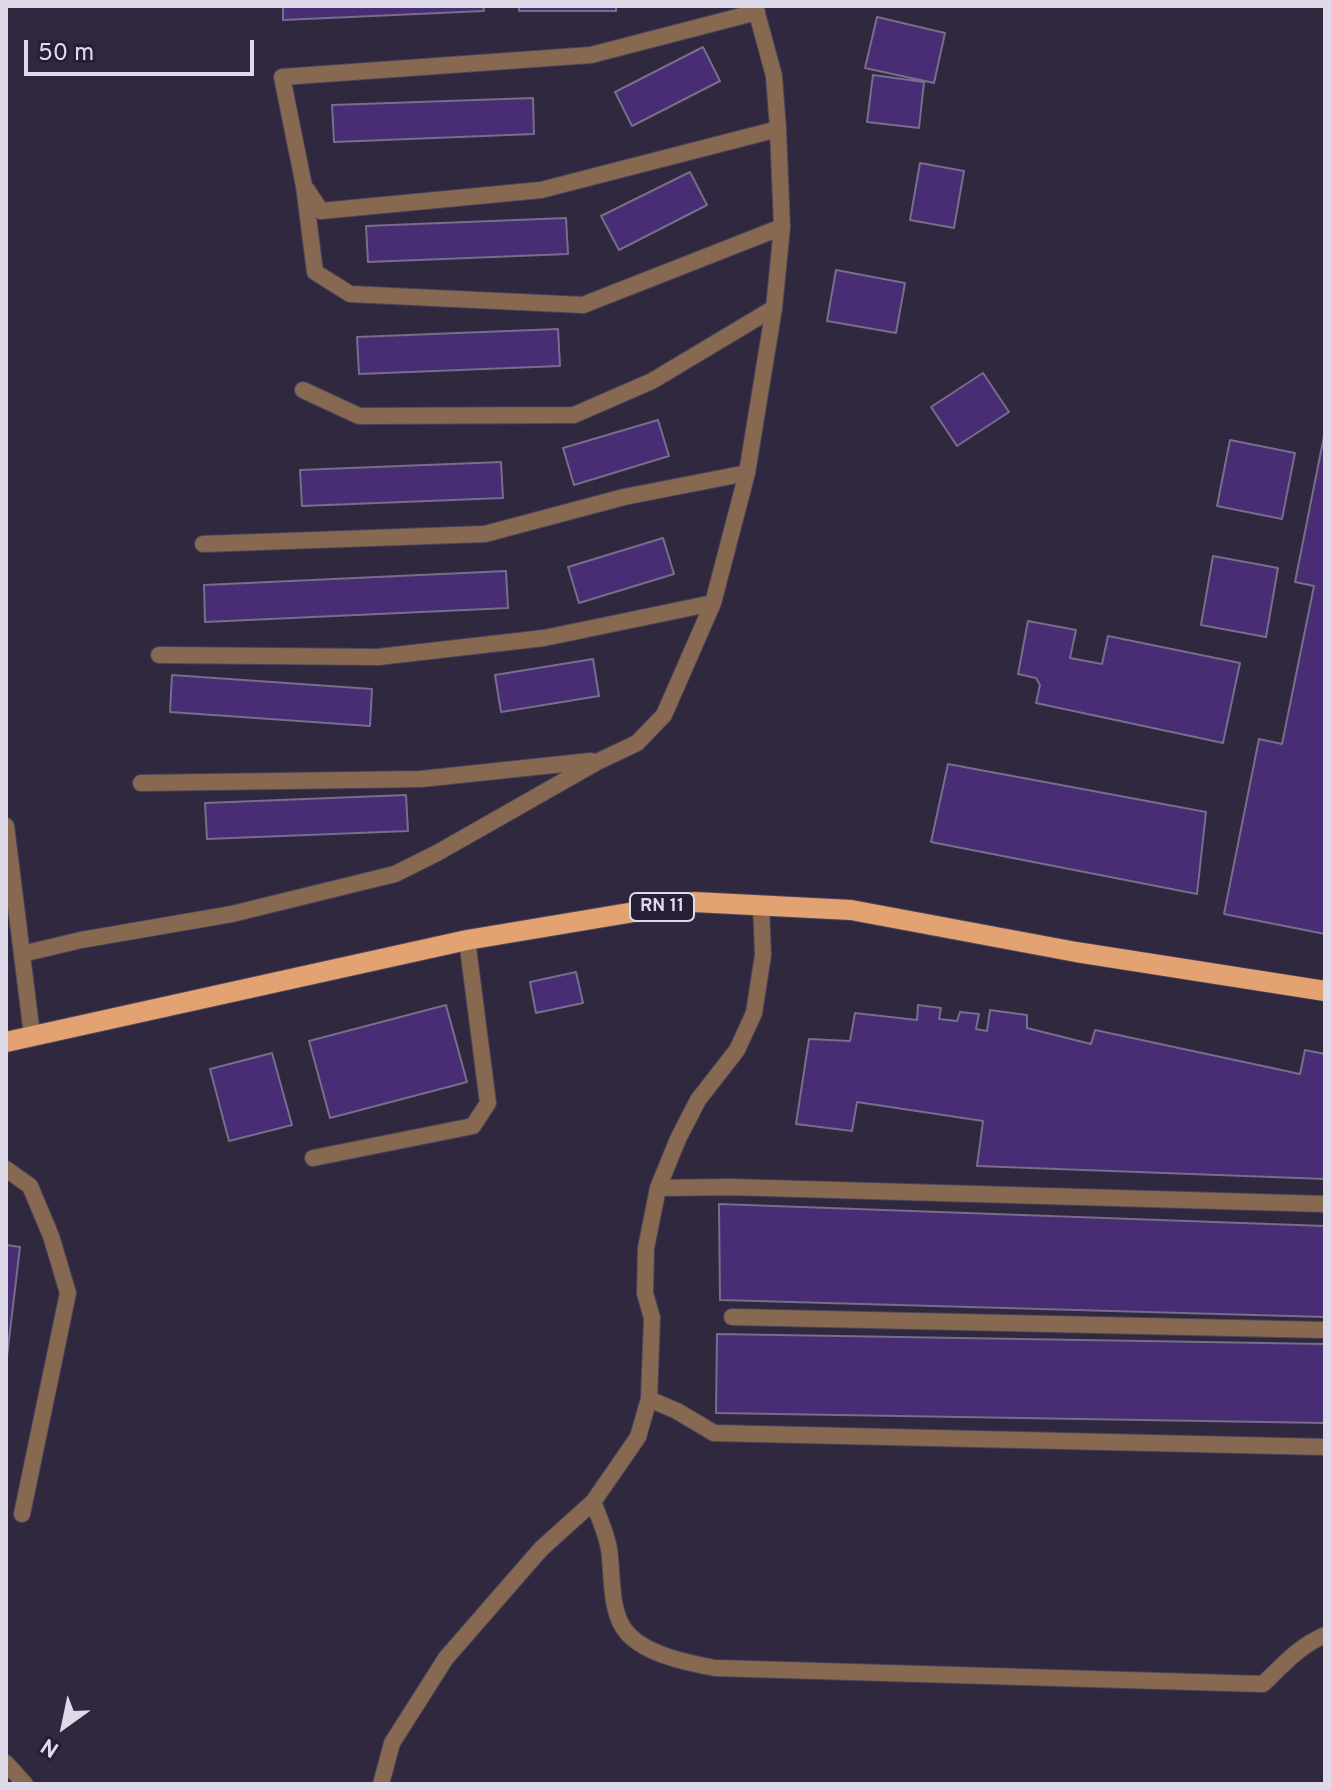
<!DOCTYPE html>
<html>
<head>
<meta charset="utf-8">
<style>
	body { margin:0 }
	#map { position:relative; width:1331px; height:1790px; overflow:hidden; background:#2f283f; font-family:Overpass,sans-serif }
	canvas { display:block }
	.frame { position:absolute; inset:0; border:8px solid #dedae9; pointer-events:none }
	.north { position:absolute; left:24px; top:1686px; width:80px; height:80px; -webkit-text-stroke:6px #251e35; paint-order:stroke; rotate:213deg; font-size:22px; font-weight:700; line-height:32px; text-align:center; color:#dedae9 }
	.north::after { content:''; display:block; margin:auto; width:28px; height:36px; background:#dedae9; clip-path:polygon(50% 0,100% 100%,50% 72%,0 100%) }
	.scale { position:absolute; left:24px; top:40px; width:230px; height:36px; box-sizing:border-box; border:4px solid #dedae9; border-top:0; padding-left:10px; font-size:24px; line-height:28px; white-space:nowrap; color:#dedae9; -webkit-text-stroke:6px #251e35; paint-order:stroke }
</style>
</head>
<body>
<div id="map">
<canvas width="1331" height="1790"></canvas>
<div class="frame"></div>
<div class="north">N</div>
<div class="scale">50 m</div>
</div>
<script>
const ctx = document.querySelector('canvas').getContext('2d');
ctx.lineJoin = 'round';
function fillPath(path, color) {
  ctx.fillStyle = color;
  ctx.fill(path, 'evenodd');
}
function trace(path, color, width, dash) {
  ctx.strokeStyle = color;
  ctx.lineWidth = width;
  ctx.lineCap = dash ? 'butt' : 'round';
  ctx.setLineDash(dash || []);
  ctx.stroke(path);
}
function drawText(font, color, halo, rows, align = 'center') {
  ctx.font = font + ' Overpass,sans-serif';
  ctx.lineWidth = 7;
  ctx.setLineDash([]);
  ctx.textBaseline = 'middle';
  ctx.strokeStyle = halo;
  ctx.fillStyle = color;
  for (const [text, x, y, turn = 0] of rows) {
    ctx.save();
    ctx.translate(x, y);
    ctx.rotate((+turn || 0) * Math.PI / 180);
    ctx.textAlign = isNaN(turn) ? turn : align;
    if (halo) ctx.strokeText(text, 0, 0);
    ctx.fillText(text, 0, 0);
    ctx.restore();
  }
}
const building = new Path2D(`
	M283,6H483L484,11L283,20Z
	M519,6H616V11H519Z
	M877,17L945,33L934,83L865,68Z
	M703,47L720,81L632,126L615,92Z
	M873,75L924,82L919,128L867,122Z
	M533,98L534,134L334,142L332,105Z
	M920,163L964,171L954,228L910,220Z
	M690,172L707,205L619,250L601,216Z
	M566,218L568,254L368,262L366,226Z
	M836,270L905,283L896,333L827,321Z
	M558,329L560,366L359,374L357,337Z
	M983,373L1009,412L957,446L931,407Z
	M658,420L669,456L574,485L563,448Z
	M1325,431V934L1224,914L1259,739L1282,744L1314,586L1295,582Z
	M1230,440L1295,453L1282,519L1217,506Z
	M501,462L503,498L302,506L300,470Z
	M663,538L674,574L579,603L568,567Z
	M1213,556L1278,568L1266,637L1201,625Z
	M506,571L508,608L205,622L204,585Z
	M1028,621L1076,630L1070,658L1102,664L1108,636L1240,663L1223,743L1036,703L1040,685L1036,678L1018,674Z
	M593,659L599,696L501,712L495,675Z
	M172,675L372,689L370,726L170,712Z
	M948,764L1206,812L1197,894L931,842Z
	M406,795L408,831L207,839L205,803Z
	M576,972L583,1003L536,1013L530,982Z
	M446,1005L467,1082L330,1118L309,1041Z
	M918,1005L941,1008L939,1019L957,1021L960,1012L979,1014L976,1029L987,1031L990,1010L1027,1015V1028L1091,1044L1095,1030L1300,1074L1305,1050L1325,1054V1179L977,1166L983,1121L857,1102L852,1131L796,1124L809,1039L850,1041L855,1013L917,1020Z
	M272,1053L292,1125L229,1141L210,1069Z
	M719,1204L1325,1226V1317L720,1300Z
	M6,1245L20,1247L6,1365Z
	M717,1334L1325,1344V1423L716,1413Z`);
fillPath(building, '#482d74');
trace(building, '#766e8a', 2);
const service = new Path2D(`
	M313,1158L473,1126L488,1103L467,940
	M6,1169L30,1186L51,1236L68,1293L22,1514
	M6,1763L25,1784`);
const minor = new Path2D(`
	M757,12L591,55L282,77L304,186L315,272L350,294L583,305L782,227
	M307,190L321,211L541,190L778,129
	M303,390L359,416L574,415L652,381L774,308
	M203,544L485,534L624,497L747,473
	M159,655L378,657L544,638L713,603
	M141,783L421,779L591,761
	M6,826L32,1035
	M761,905L763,955L754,1013L737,1050L698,1100L678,1139L658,1188L646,1248L645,1293L652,1318L649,1399L677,1411L714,1433L1325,1447
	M22,954L81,940L232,914L395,874L437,853L599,761L637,743L664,715L713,603L747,473L774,308L782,227L778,129L774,76L755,6
	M658,1188L730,1187L1325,1204
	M732,1317L1325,1330
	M593,1502C599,1517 606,1532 609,1549C613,1575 609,1614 628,1634C648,1655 688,1663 715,1668L1263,1684C1283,1665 1299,1646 1325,1635
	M381,1784L392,1743L446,1658L541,1549L593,1502L638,1437L649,1399`);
const primary = new Path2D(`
	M6,1042L467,940L694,902L851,910L1076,952L1325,991`);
trace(service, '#4b445a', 18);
trace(minor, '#4b445a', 18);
trace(primary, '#4b445a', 22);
trace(service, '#876851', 16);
trace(minor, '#876851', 16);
trace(primary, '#e3a271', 20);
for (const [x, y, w] of [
	[662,907,64]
]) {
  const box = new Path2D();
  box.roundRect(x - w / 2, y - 14, w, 28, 6);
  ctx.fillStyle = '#251e35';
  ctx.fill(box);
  trace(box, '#dedae9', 2);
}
drawText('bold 18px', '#dedae9', null, [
	["RN 11",662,907]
]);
</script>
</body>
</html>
